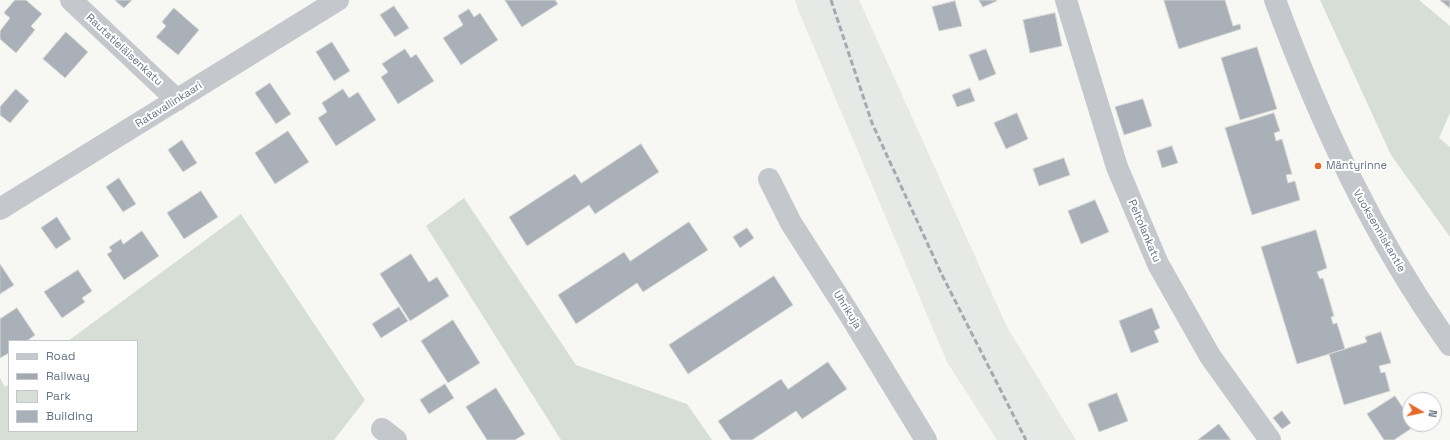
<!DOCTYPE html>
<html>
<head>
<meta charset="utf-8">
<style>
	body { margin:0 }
	#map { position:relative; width:1450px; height:440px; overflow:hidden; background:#f7f7f4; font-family:"Space Grotesk",sans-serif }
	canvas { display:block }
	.legend { position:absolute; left:8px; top:340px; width:130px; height:92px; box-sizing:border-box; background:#fff; border:1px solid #c2c7ce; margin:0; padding:5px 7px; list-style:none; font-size:12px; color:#667485 }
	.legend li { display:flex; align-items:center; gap:8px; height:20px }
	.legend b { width:20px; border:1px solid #c2c7ce }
	.north { position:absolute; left:1402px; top:392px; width:40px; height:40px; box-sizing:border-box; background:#fff; border:1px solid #c2c7ce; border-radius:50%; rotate:99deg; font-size:11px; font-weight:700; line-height:16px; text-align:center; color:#667485 }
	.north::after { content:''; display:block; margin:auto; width:14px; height:18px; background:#e56826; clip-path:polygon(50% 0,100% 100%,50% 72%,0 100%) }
</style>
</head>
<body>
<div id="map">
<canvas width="1450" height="440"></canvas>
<ul class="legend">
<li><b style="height:5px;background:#c4c7cb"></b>Road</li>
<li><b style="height:5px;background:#a5aab0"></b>Railway</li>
<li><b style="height:11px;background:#d7ded5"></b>Park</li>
<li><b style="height:11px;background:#a9b0b7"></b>Building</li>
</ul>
<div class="north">N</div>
</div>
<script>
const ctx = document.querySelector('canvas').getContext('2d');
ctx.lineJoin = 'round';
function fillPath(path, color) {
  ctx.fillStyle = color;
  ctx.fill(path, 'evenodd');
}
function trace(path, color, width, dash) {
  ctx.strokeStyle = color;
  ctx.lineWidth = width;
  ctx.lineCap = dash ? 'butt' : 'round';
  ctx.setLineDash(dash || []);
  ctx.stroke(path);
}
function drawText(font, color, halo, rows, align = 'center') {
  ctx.font = font + ' "Space Grotesk",sans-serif';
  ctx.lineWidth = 4;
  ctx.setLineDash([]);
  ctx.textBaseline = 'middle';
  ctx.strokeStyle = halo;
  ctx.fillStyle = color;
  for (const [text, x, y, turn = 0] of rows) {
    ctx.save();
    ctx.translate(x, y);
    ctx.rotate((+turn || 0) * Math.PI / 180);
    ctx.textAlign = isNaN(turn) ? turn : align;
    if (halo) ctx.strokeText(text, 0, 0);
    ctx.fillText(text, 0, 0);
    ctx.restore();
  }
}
fillPath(new Path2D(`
	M795,0H859L1007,327L1076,440H997L947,362L799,12Z`), '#e7e9e7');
fillPath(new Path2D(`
	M1320,0H1419L1450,26V113L1439,138L1450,147V237L1391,155Z
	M464,198L576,365L687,404L712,440H561L426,226Z
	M241,214L365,400L334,440H0V378L5,387L9,384V431H137V341H68Z`), '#d7ded5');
const building = new Path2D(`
	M15,0H26L42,14L31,26L35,30L16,53L0,39V31L10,18L4,13Z
	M115,0H132L124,8Z
	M505,0H555L558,4L522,27Z
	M979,0H996L997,1L983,7Z
	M1164,0H1225L1233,26L1240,24L1241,29L1179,49Z
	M1440,0H1450V8Z
	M955,1L962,26L939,31L932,7Z
	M394,6L409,28L395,37L380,15Z
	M174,8L199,30L178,55L156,37L166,26L162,22Z
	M469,9L474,17L480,13L498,40L461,65L443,38L463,25L458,16Z
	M1055,13L1062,46L1030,53L1023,20Z
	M66,32L88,52L65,78L43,59Z
	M332,42L350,71L334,81L316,52Z
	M1257,47L1277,109L1240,120L1221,58Z
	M405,49L411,58L416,54L434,81L398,104L381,77L388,72L382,64Z
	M986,49L996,74L979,81L969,55Z
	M270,83L291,114L276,124L255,93Z
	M970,88L975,101L957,107L952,95Z
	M16,89L29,101L10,123L0,115V107Z
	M343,89L349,98L358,92L376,120L336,146L318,118L327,112L322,103Z
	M1143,99L1152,126L1124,135L1115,107Z
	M1017,113L1028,139L1006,149L994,123Z
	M1274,113L1280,131L1274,133L1276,141L1282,139L1292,174L1286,175L1288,183L1295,181L1300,200L1252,215L1225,128Z
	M288,131L309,162L275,184L255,153Z
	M182,140L197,163L183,172L168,150Z
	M641,144L659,172L595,214L589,205L527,246L509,217L575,174L581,183Z
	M1172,146L1178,163L1162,168L1157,151Z
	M1064,158L1070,175L1039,186L1033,169Z
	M119,178L136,204L123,212L106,187Z
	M201,191L218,217L184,239L167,213Z
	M1095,200L1109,232L1081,244L1068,211Z
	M57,217L71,239L56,249L41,228Z
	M689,222L708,250L643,292L637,283L576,324L558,295L624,252L630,261Z
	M747,228L754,238L740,248L733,237Z
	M1316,230L1327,268L1317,272L1320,279L1323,278L1334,316L1331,317L1333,324L1337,323L1345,349L1297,364L1261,247Z
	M142,231L159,256L124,280L107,254L112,251L109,247L121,239L123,244Z
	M411,254L429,282L437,277L449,296L410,321L380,274Z
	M0,264L14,285L0,294Z
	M78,270L92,291L82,298L85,302L62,318L44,292Z
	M774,276L793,305L688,374L669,345Z
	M399,307L408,321L381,338L372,324Z
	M17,308L35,335L27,341H9V353L0,358V319Z
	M1152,308L1160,328L1154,331L1159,342L1131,353L1119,321Z
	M453,320L480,363L448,383L421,341Z
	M1381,332L1391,363L1379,366L1381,373L1385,372L1390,391L1344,405L1329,354L1367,342L1365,337Z
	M828,362L847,389L802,419L796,411L752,440H731L718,421L781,379L788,389Z
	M445,384L454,398L429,414L420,400Z
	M496,388L525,434L515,440H487L466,407Z
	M1117,393L1128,421L1099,432L1088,404Z
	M1395,396L1410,418V424H1414L1415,426L1394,440H1384L1367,414Z
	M1282,411L1291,423L1282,429L1273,418Z
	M1219,424L1231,440H1198Z`);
fillPath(building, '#a9b0b7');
trace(building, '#d8d9d6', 1);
trace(new Path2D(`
	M71,0L177,100
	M1066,0L1117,167L1158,264L1210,356L1270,440
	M1275,0C1321,124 1373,237 1450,345
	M769,179L791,223L848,312L926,440
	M0,209L338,0
	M382,429L396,440`), '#c4c7cb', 22);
trace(new Path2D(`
	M831,0L872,123L942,275L1026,440`), '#a5aab0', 3, [6, 3]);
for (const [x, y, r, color] of [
	[1318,166,4,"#e56826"]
]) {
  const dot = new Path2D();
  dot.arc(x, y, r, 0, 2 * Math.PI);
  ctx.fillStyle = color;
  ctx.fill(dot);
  trace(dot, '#fff', 1.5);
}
drawText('11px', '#667485', '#fff', [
	["Rautatieläisenkatu",124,50,43],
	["Ratavallinkaari",169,105,-32],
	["Peltolankatu",1144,231,67],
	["Vuoksenniskantie",1379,231,60],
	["Uhrikuja",847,310,58]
]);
drawText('11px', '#667485', '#fff', [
	["Mäntyrinne",1326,166]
], 'left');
</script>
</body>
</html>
